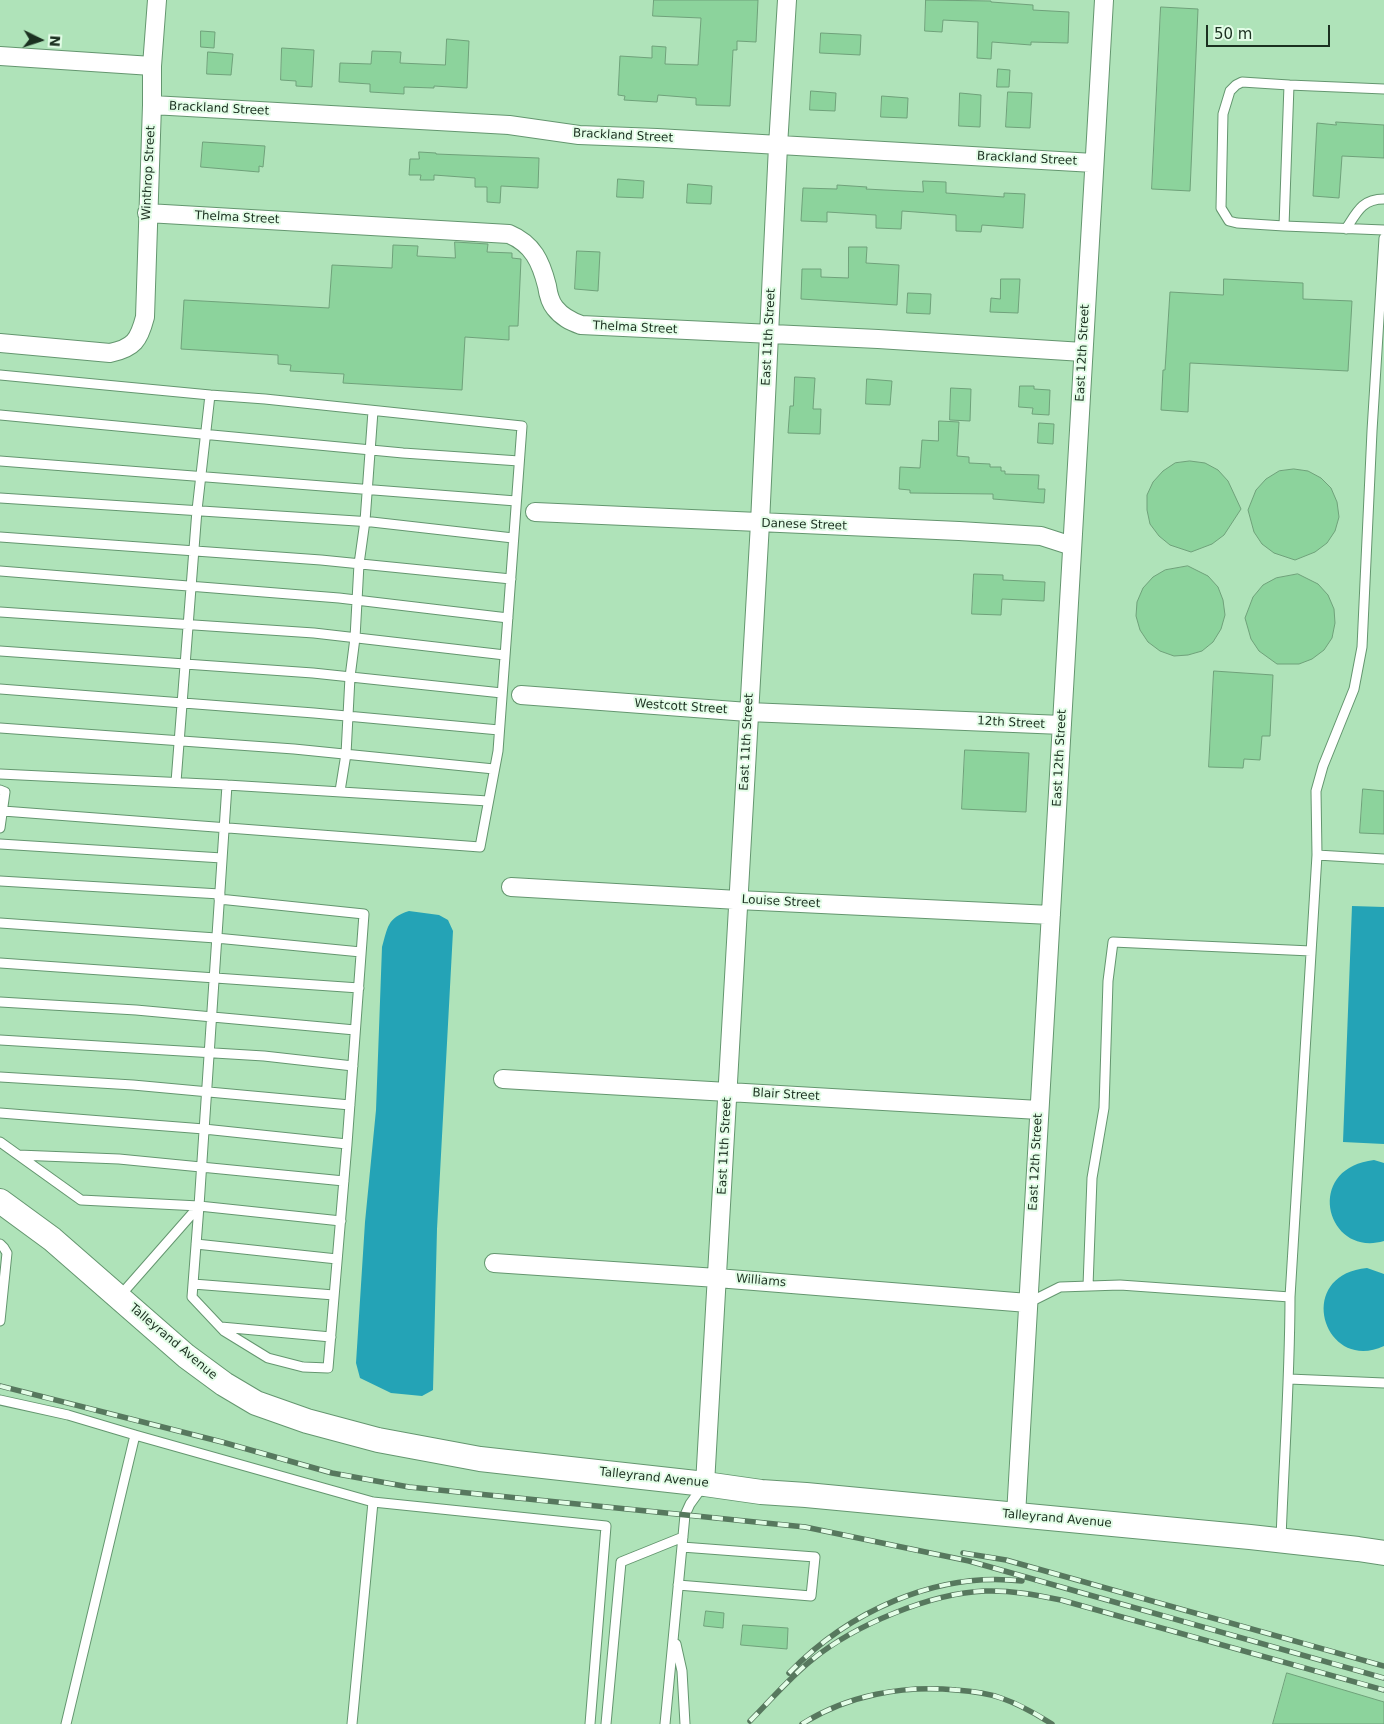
<!DOCTYPE html>
<html>
<head>
<meta charset="utf-8">
<style>
	body { margin:0 }
	#map { position:relative; width:1384px; height:1724px; overflow:hidden; background:#afe3b9; font-family:"DejaVu Sans",sans-serif }
	canvas { display:block }
	.north { position:absolute; left:15px; top:15px; width:50px; height:50px; -webkit-text-stroke:4px #e3fde7; paint-order:stroke; rotate:94deg; font-size:14px; font-weight:700; line-height:20px; text-align:center; color:#1b3020 }
	.north::after { content:''; display:block; margin:auto; width:18px; height:22px; background:#1b3020; clip-path:polygon(50% 0,100% 100%,50% 72%,0 100%) }
	.scale { position:absolute; left:1206px; top:25px; width:124px; height:22px; box-sizing:border-box; border:2px solid #1b3020; border-top:0; padding-left:6px; font-size:15px; line-height:18px; white-space:nowrap; color:#1b3020; -webkit-text-stroke:4px #e3fde7; paint-order:stroke }
</style>
</head>
<body>
<div id="map">
<canvas width="1384" height="1724"></canvas>
<div class="north">N</div>
<div class="scale">50 m</div>
</div>
<script>
const ctx = document.querySelector('canvas').getContext('2d');
ctx.lineJoin = 'round';
function fillPath(path, color) {
  ctx.fillStyle = color;
  ctx.fill(path, 'evenodd');
}
function trace(path, color, width, dash) {
  ctx.strokeStyle = color;
  ctx.lineWidth = width;
  ctx.lineCap = dash ? 'butt' : 'round';
  ctx.setLineDash(dash || []);
  ctx.stroke(path);
}
function drawText(font, color, halo, rows, align = 'center') {
  ctx.font = font + ' "DejaVu Sans",sans-serif';
  ctx.lineWidth = 4;
  ctx.setLineDash([]);
  ctx.textBaseline = 'middle';
  ctx.strokeStyle = halo;
  ctx.fillStyle = color;
  for (const [text, x, y, turn = 0] of rows) {
    ctx.save();
    ctx.translate(x, y);
    ctx.rotate((+turn || 0) * Math.PI / 180);
    ctx.textAlign = isNaN(turn) ? turn : align;
    if (halo) ctx.strokeText(text, 0, 0);
    ctx.fillText(text, 0, 0);
    ctx.restore();
  }
}
fillPath(new Path2D(`
	M1352,906L1384,907V1144L1343,1142Z
	M409,911L439,915L448,920L453,931L437,1229L433,1390L422,1396L391,1393L360,1378L356,1363L365,1222L376,1110L382,947C388,927 387,918 409,911Z
	M1374,1160L1384,1163V1241C1326,1258 1303,1168 1374,1160Z
	M1367,1268L1384,1274V1346C1324,1374 1293,1275 1367,1268Z`), '#24a3b6');
const building = new Path2D(`
	M654,0H758L756,42L737,41V50H733L730,106L696,105V98L658,95L657,102L624,100L625,96L618,95L620,56L652,58V46L666,47L665,64L698,65L701,18L653,16Z
	M926,0L991,1V2L1033,5V10L1069,12L1068,43L1031,42V45L992,42L991,59L977,58L978,22L943,20L942,32L925,31Z
	M1161,7L1198,9L1190,191L1152,189Z
	M201,31L215,32L214,48L201,47Z
	M821,33L861,35L860,55L820,53Z
	M447,39L469,41L467,88L434,86V88L404,87V94L370,92V84L339,82L340,63L371,64L372,51L401,52L400,63L445,65Z
	M282,48L314,50L312,87L296,86V81L281,80Z
	M208,52L233,54L231,75L207,74Z
	M998,69L1010,70L1009,87H997Z
	M811,91L836,93L835,111L810,110Z
	M1008,92L1032,93L1030,128L1006,127Z
	M960,93L981,95L980,127L959,126Z
	M882,96L908,98L907,118L881,117Z
	M1336,122L1384,125V158L1342,156L1339,198L1313,196L1317,123L1336,125Z
	M203,142L265,146L263,167L259,166V172L201,167Z
	M419,152L436,153V154L539,158L538,188L501,186L500,203L487,202V187H475V178L434,175V180H420L421,175H409L410,159H419Z
	M618,179L644,181L643,198L617,197Z
	M923,181L946,182V193L1004,197V193L1025,194L1023,228L982,225L981,232L956,231V215L902,211L901,229L876,228V215L827,212V222L801,221L803,188L837,189V185L867,187L866,189L923,192Z
	M688,184L712,186L711,204L687,203Z
	M455,242L488,244L487,252L512,253V258L521,259L518,326H509V340L465,337L462,390L343,383L344,374L290,371L291,365L278,364V355L181,349L184,300L329,308L332,265L392,268L393,245L418,246L417,256L455,258Z
	M849,247H867L866,263L899,265L897,305L801,299L802,269H821V277L848,278Z
	M577,251L600,252L598,291L575,289Z
	M1001,279H1020L1018,313L990,312L991,298L1000,299Z
	M1224,279L1303,283V299L1352,301L1348,371L1190,363L1188,412L1161,410L1163,370H1165L1170,292L1223,295Z
	M908,293L931,294L930,314L907,313Z
	M795,377L815,378L813,409H821L820,434L788,433L790,406H793Z
	M867,379L892,381L890,405L866,404Z
	M1020,386H1034V389L1050,390L1049,415L1032,414L1033,408L1019,407Z
	M951,388L971,389L970,421L950,420Z
	M939,421L959,422L957,456L969,457V463L990,464V467H1001V471H1005V474L1039,475L1038,489H1045L1044,503L993,499V494L910,493V490L899,489L900,467L920,468L922,440L938,441Z
	M1039,423L1054,424L1053,444L1038,443Z
	M1190,461L1205,463L1218,470L1228,481L1241,509L1224,535L1212,544L1191,552L1170,545L1159,536L1150,524L1147,510V495L1153,482L1163,471L1175,463Z
	M1294,469L1308,471L1321,478L1331,488L1337,502L1339,517L1335,531L1327,543L1315,552L1295,560L1274,553L1262,544L1254,532L1248,510L1256,490L1266,479L1279,471Z
	M1188,566L1208,576L1218,587L1223,600L1225,615L1221,629L1213,642L1202,651L1188,655L1174,656L1160,651L1148,642L1140,630L1136,616L1137,602L1143,588L1153,577L1165,570Z
	M974,574L1003,575V580L1045,582L1044,601L1002,599L1001,615L972,614Z
	M1298,574L1318,584L1328,595L1334,609L1335,623L1332,638L1324,650L1312,659L1299,664H1277L1259,651L1251,639L1245,618L1253,597L1263,585L1276,578Z
	M1214,671L1273,675L1270,736H1262L1260,760L1244,759L1243,768L1209,767Z
	M965,750L1029,753L1026,812L962,809Z
	M1363,789L1384,791V834L1360,833Z
	M706,1611L724,1613L723,1628L704,1626Z
	M743,1625L788,1628L787,1649L741,1645Z
	M1287,1673L1384,1702V1724H1273Z`);
fillPath(building, '#8cd39c');
trace(building, '#6fa17a', 1);
const lane = new Path2D(`
	M1384,89L1289,85L1284,226L1384,230
	M1284,226L1237,223L1229,221L1221,208L1223,114L1230,91L1236,85L1242,82L1289,85
	M1346,229C1357,212 1362,199 1384,199
	M0,375L210,395L265,399L522,426L498,751L480,847L3,811
	M0,415L403,453L519,461
	M0,461L516,501
	M0,498L372,522L513,538
	M0,537L321,560L511,579
	M0,571L339,598L508,618
	M0,612L314,633L505,655
	M0,651L313,673L502,693
	M0,689L314,713L499,730
	M0,728L294,749L494,769
	M0,774L227,785L488,801
	M176,782L197,510L210,395
	M0,790L5,792L0,828
	M340,791L346,754L350,677L355,638L359,564L365,521L373,411
	M0,844L222,858
	M1317,855L1316,791L1323,766L1354,689L1362,647L1372,431L1384,238
	M0,881L220,894
	M0,923L216,938L361,952
	M0,963L359,988
	M0,1002L136,1010L355,1030
	M0,1040L264,1056L353,1066
	M0,1077L133,1085L350,1105
	M0,1113L204,1129L347,1144
	M0,1142L81,1200L199,1206L341,1221
	M18,1155L119,1159L344,1181
	M199,1206L192,1297L224,1331L268,1358L303,1367L328,1368L347,1144L364,914L219,899
	M0,1244L4,1248L7,1253L0,1321
	M196,1244L337,1259
	M193,1284L334,1295
	M1088,1286L1092,1178L1104,1108L1108,981L1113,942L1311,951
	M119,1297L199,1206L227,785
	M1028,1303L1060,1287L1120,1285L1290,1297
	M221,1327L331,1337
	M1289,1379L1384,1383
	M0,1400L68,1415L135,1435
	M1281,1539C1284,1458 1290,1378 1290,1297L1317,855L1384,859
	M678,1585L811,1596L815,1557L682,1547
	M676,1644L682,1671L685,1724
	M66,1724L135,1435L373,1502L606,1526L590,1724
	M352,1724L373,1502
	M606,1724L621,1562L683,1537
	M665,1724L685,1515L690,1504L703,1486`);
const street = new Path2D(`
	M0,56L152,66
	M152,105L509,125L579,135L657,138L1094,163
	M147,213L509,234C533,244 541,262 547,286C548,293 550,302 555,308C562,317 570,321 581,325L878,339L1083,352
	M0,343L110,353C134,348 139,340 145,317L152,105V66L157,0
	M535,512L959,531L1041,536L1072,546
	M521,695L748,712L1062,725
	M511,887L738,900L1051,915
	M503,1079L1039,1110
	M494,1263L717,1278L1028,1303
	M705,1484L760,523L778,146L787,0
	M1016,1515L1104,0`);
const secondary = new Path2D(`
	M0,1201L52,1239L186,1356L224,1384L256,1403L307,1421L378,1440L480,1459L705,1484L761,1492L806,1495L1250,1537L1358,1549L1384,1553`);
trace(lane, '#64966f', 11);
trace(street, '#64966f', 20);
trace(secondary, '#64966f', 26);
trace(lane, '#fff', 9);
trace(street, '#fff', 18);
trace(secondary, '#fff', 24);
const rail = new Path2D(`
	M0,1386L222,1442L332,1473L409,1487L805,1527L969,1561L1384,1678
	M963,1553L1006,1560L1384,1666
	M789,1673C848,1612 936,1571 1022,1581
	M750,1721C771,1700 790,1677 813,1659C855,1625 931,1593 985,1591C1011,1590 1036,1595 1061,1600L1384,1690
	M802,1724C848,1695 903,1685 956,1690C971,1691 987,1693 1001,1698C1019,1704 1036,1714 1052,1724`);
trace(rail, '#57785e', 5.5);
trace(rail, '#e3fde7', 4, [11]);
drawText('12px', '#1b3020', '#e3fde7', [
	["Brackland Street",219,109,3],
	["Brackland Street",623,136,3],
	["Brackland Street",1027,159,3],
	["Winthrop Street",149,173,-87],
	["Thelma Street",237,218,3],
	["Thelma Street",635,328,3],
	["East 11th Street",769,337,-87],
	["East 12th Street",1083,353,-87],
	["Danese Street",804,525,2],
	["Westcott Street",681,707,4],
	["12th Street",1011,723,3],
	["East 11th Street",747,742,-87],
	["East 12th Street",1060,758,-87],
	["Louise Street",781,902,3],
	["Blair Street",786,1095,3],
	["East 11th Street",725,1146,-87],
	["East 12th Street",1036,1162,-87],
	["Williams",761,1281,5],
	["Talleyrand Avenue",173,1342,40],
	["Talleyrand Avenue",654,1478,6],
	["Talleyrand Avenue",1057,1519,5]
]);
</script>
</body>
</html>
